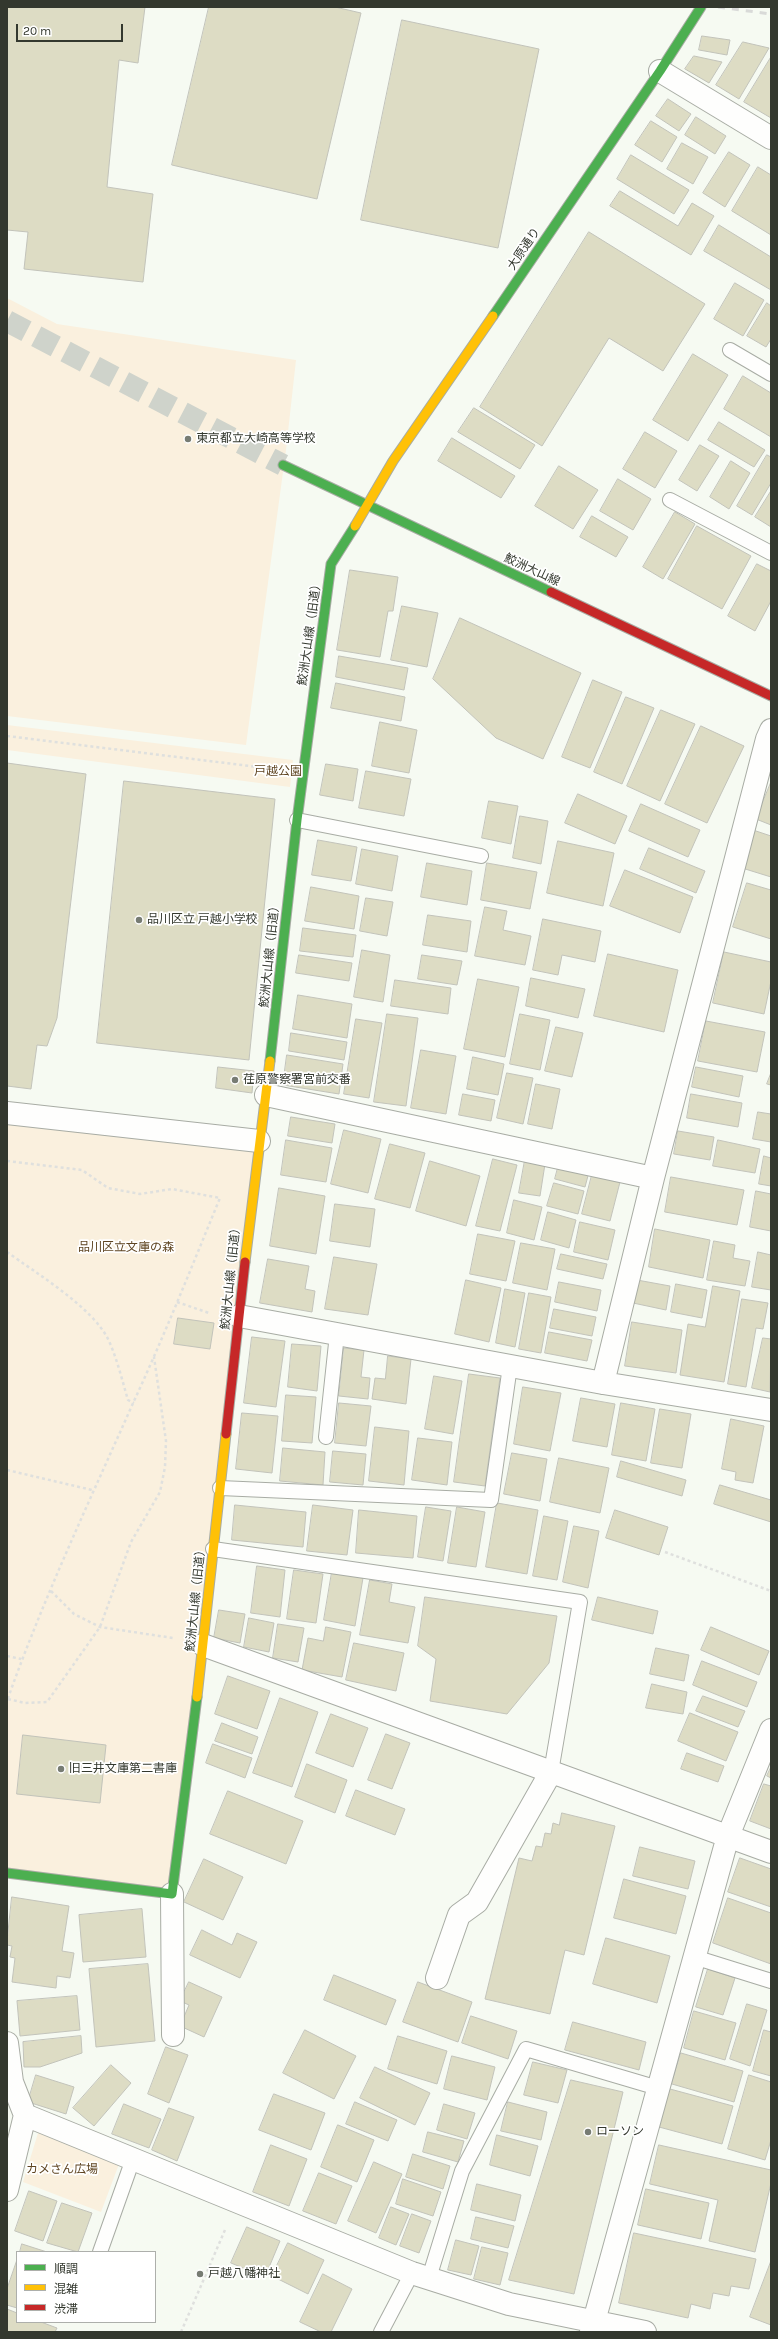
<!DOCTYPE html>
<html>
<head>
<meta charset="utf-8">
<style>
	body { margin:0 }
	#map { position:relative; width:778px; height:2339px; overflow:hidden; background:#f6faf2; font-family:Karla,"Noto Sans JP",sans-serif }
	canvas { display:block }
	.frame { position:absolute; inset:0; border:8px solid #33382e; pointer-events:none }
	.legend { position:absolute; left:16px; top:2251px; width:140px; height:72px; box-sizing:border-box; background:#fff; border:1px solid #adafab; margin:0; padding:5px 7px; list-style:none; font-size:12px; color:#33382e }
	.legend li { display:flex; align-items:center; gap:8px; height:20px }
	.legend b { width:20px; border:1px solid #adafab }
	.scale { position:absolute; left:16px; top:24px; width:107px; height:18px; box-sizing:border-box; border:2px solid #33382e; border-top:0; padding-left:5px; font-size:12px; line-height:14px; white-space:nowrap; color:#33382e; -webkit-text-stroke:3px #fff; paint-order:stroke }
</style>
</head>
<body>
<div id="map">
<canvas width="778" height="2339"></canvas>
<div class="frame"></div>
<ul class="legend">
<li><b style="height:5px;background:#4caf50"></b>順調</li>
<li><b style="height:5px;background:#ffc107"></b>混雑</li>
<li><b style="height:5px;background:#c62828"></b>渋滞</li>
</ul>
<div class="scale">20 m</div>
</div>
<script>
const c = document.querySelector('canvas').getContext('2d');
c.lineJoin = 'round';
function fillPath(path, color) {
  c.fillStyle = color;
  c.fill(path, 'evenodd');
}
function strokePath(path, color, width, dash) {
  c.strokeStyle = color;
  c.lineWidth = width;
  c.lineCap = dash ? 'butt' : 'round';
  c.setLineDash(dash || []);
  c.stroke(path);
}
function write(font, color, halo, rows, align = 'center') {
  c.font = font + ' Karla,"Noto Sans JP",sans-serif';
  c.lineWidth = 3.5;
  c.setLineDash([]);
  c.textBaseline = 'middle';
  c.strokeStyle = halo;
  c.fillStyle = color;
  for (const [text, x, y, turn = 0] of rows) {
    c.save();
    c.translate(x, y);
    c.rotate((+turn || 0) * Math.PI / 180);
    c.textAlign = isNaN(turn) ? turn : align;
    if (halo) c.strokeText(text, 0, 0);
    c.fillText(text, 0, 0);
    c.restore();
  }
}
const green = new Path2D(`
	M7 298 57 324 296 360 286 450 246 745 7 716Z
	M7 725 293 760 290 787 7 750Z
	M7 1113 259 1141 172 1894 7 1873Z
	M38 2133 119 2164 101 2212 23 2182Z`);
const building = new Path2D(`
	M7 7H145L138 63 119 60 107 187 153 194 143 282 24 269 28 232 7 230Z
	M209 7H335L361 13 317 199 172 165Z
	M402 20 539 49 498 248 361 220Z
	M702 36 730 40 727 55 699 50Z
	M743 42 769 48 739 99 716 85Z
	M694 56 722 62 709 83 685 69Z
	M771 57V118L744 102Z
	M668 99 691 114 679 131 656 116Z
	M696 117 726 136 715 154 685 135Z
	M651 121 677 137 662 162 635 145Z
	M682 143 708 157 693 184 667 169Z
	M729 152 750 165 725 207 703 193Z
	M631 155 689 190 674 214 617 179Z
	M758 167 771 175V235L732 211Z
	M620 191 678 226 692 203 714 216 691 255 610 206Z
	M719 225 771 257V290L704 251Z
	M589 232 705 304 663 371 609 338 542 446 480 407Z
	M735 283 764 300 743 336 714 319Z
	M767 303 771 306V339L766 347 747 336Z
	M693 354 728 375 688 441 653 420Z
	M743 376 771 393V437L724 409Z
	M474 408 535 445 520 469 458 432Z
	M719 422 765 450 754 467 708 440Z
	M645 432 677 451 655 488 623 469Z
	M452 438 515 476 501 498 438 461Z
	M700 445 719 456 697 491 679 480Z
	M767 455 771 457V483L752 515 737 506Z
	M731 461 750 473 729 509 710 497Z
	M559 466 598 490 573 529 535 506Z
	M618 479 651 499 633 530 600 511Z
	M771 491V527L755 517Z
	M675 512 695 524 663 579 643 567Z
	M592 516 628 537 616 557 580 537Z
	M697 526 751 556 722 609 668 579Z
	M757 564 771 571V601L755 631 728 616Z
	M350 570 398 577 393 611H388L380 657 337 650Z
	M402 606 438 613 427 667 391 660Z
	M460 618 581 673 543 759 496 738 433 679Z
	M339 656 408 668 404 690 336 677Z
	M593 680 622 692 590 768 562 757Z
	M336 683 405 697 401 721 331 708Z
	M626 697 654 708 622 784 594 772Z
	M661 710 695 724 660 801 627 786Z
	M380 722 417 730 409 773 372 766Z
	M701 726 744 746 707 823 665 804Z
	M7 763 86 774 57 1018 47 1046 37 1045 31 1089 7 1086Z
	M326 764 358 769 353 801 320 795Z
	M366 771 411 779 404 816 359 808Z
	M124 781 275 799 249 1060 97 1043Z
	M771 782V825L756 819Z
	M578 794 627 816 615 844 565 823Z
	M489 801 518 806 511 844 482 838Z
	M641 804 700 830 688 857 629 831Z
	M520 816 548 821 541 864 513 858Z
	M753 830 771 836V877L742 868Z
	M318 840 357 847 351 881 312 875Z
	M558 841 614 853 603 906 547 893Z
	M649 848 705 871 696 893 640 869Z
	M362 849 398 856 392 891 356 884Z
	M427 863 472 871 467 905 421 897Z
	M487 863 537 872 530 909 481 900Z
	M625 870 693 897 680 933 610 906Z
	M747 883 771 890V939L733 927Z
	M311 887 359 896 354 929 305 921Z
	M366 898 393 902 387 936 360 931Z
	M485 907 507 911 503 930 531 936 525 965 475 956Z
	M428 915 471 921 467 952 423 945Z
	M543 919 601 931 595 962 562 955 558 975 533 970Z
	M303 928 356 935 353 957 300 951Z
	M362 950 390 955 383 1002 354 997Z
	M724 952 771 962V981L764 1014 713 1003Z
	M608 954 678 970 664 1032 594 1016Z
	M299 955 352 963 349 981 296 973Z
	M422 955 462 961 457 985 418 979Z
	M531 978 585 989 578 1018 526 1006Z
	M478 979 519 987 505 1057 464 1049Z
	M395 980 451 988 448 1014 391 1006Z
	M298 995 352 1004 347 1038 293 1029Z
	M387 1014 418 1018 406 1106 374 1102Z
	M520 1014 550 1020 540 1070 510 1064Z
	M356 1019 382 1023 369 1098 344 1094Z
	M706 1021 765 1032 757 1072 698 1061Z
	M556 1027 583 1033 572 1077 545 1071Z
	M291 1033 347 1042 344 1060 289 1051Z
	M421 1050 456 1056 446 1114 411 1108Z
	M287 1055 343 1064 339 1094 283 1085Z
	M473 1057 504 1064 498 1095 467 1089Z
	M218 1067 254 1071 252 1093 216 1088Z
	M696 1067 743 1076 739 1097 692 1087Z
	M507 1073 533 1078 523 1124 497 1118Z
	M771 1073V1085L767 1084Z
	M536 1084 560 1089 552 1129 528 1124Z
	M463 1094 495 1100 491 1121 459 1115Z
	M691 1094 742 1103 738 1127 687 1118Z
	M758 1112 771 1114V1142L753 1139Z
	M291 1117 335 1124 332 1143 288 1136Z
	M344 1130 381 1139 368 1193 331 1184Z
	M678 1131 714 1137 710 1160 674 1154Z
	M286 1140 332 1148 326 1182 281 1175Z
	M718 1140 760 1149 755 1173 713 1166Z
	M390 1144 425 1153 410 1208 375 1199Z
	M764 1156 771 1158V1186L759 1184Z
	M493 1159 517 1165 500 1231 476 1226Z
	M525 1160 545 1164 540 1196 519 1193Z
	M430 1161 480 1176 466 1226 416 1211Z
	M559 1164 589 1172 585 1187 555 1179Z
	M592 1175 620 1182 610 1221 582 1214Z
	M671 1177 744 1190 737 1225 665 1212Z
	M554 1183 584 1191 578 1214 547 1206Z
	M279 1188 325 1196 316 1254 270 1246Z
	M756 1191 771 1194V1231L750 1227Z
	M514 1200 542 1207 534 1240 507 1233Z
	M335 1204 375 1209 370 1247 330 1241Z
	M548 1212 576 1220 569 1248 541 1240Z
	M580 1222 615 1230 608 1260 574 1252Z
	M655 1229 710 1240 703 1278 649 1267Z
	M478 1234 515 1241 506 1281 470 1274Z
	M714 1241 735 1245 733 1258 750 1261 745 1286 707 1280Z
	M521 1243 555 1249 547 1290 513 1283Z
	M758 1252 771 1255V1290L752 1287Z
	M561 1254 607 1264 603 1279 557 1269Z
	M334 1257 377 1264 368 1315 325 1309Z
	M268 1259 309 1266 305 1289 315 1291 312 1312 260 1303Z
	M466 1280 501 1288 489 1342 455 1334Z
	M637 1280 670 1286 666 1310 633 1303Z
	M559 1282 601 1290 597 1311 555 1302Z
	M676 1284 707 1290 702 1318 671 1312Z
	M713 1286 740 1291 724 1382 680 1375 688 1324 705 1327Z
	M505 1289 525 1293 515 1347 496 1343Z
	M529 1293 551 1297 541 1353 519 1349Z
	M742 1299 768 1303 763 1329 756 1328 746 1387 728 1384Z
	M554 1309 596 1317 592 1336 550 1328Z
	M178 1318 214 1323 210 1349 174 1344Z
	M632 1322 682 1330 676 1373 625 1366Z
	M549 1332 592 1340 587 1361 545 1353Z
	M252 1337 285 1341 276 1407 244 1403Z
	M763 1338 771 1339 770 1392 752 1388Z
	M292 1344 321 1346 317 1391 288 1387Z
	M344 1348 364 1350 361 1377 370 1378 368 1399 339 1396Z
	M388 1356 411 1359 406 1404 372 1399 375 1378 385 1379Z
	M469 1374 500 1378 485 1486 454 1482Z
	M434 1376 462 1381 453 1434 425 1429Z
	M523 1387 561 1393 550 1451 514 1444Z
	M286 1395 316 1397 312 1443 282 1441Z
	M581 1398 615 1404 607 1447 573 1441Z
	M339 1403 371 1406 366 1446 335 1443Z
	M621 1403 655 1409 646 1461 612 1455Z
	M660 1409 691 1414 682 1468 651 1463Z
	M242 1413 278 1416 272 1473 236 1469Z
	M731 1419 764 1426 753 1483 735 1480 736 1472 722 1469Z
	M375 1427 409 1431 404 1485 369 1481Z
	M418 1438 452 1442 447 1485 412 1480Z
	M283 1448 325 1452 323 1485 280 1481Z
	M333 1451 366 1454 363 1485 330 1482Z
	M512 1453 547 1459 540 1501 504 1494Z
	M559 1458 609 1468 600 1513 550 1502Z
	M621 1461 686 1480 682 1496 617 1477Z
	M720 1485 771 1500V1522L714 1504Z
	M497 1503 538 1510 527 1574 486 1567Z
	M235 1505 306 1512 303 1547 232 1540Z
	M313 1505 353 1510 347 1555 307 1551Z
	M426 1507 451 1511 443 1561 418 1557Z
	M457 1507 485 1512 476 1567 448 1563Z
	M359 1510 417 1516 413 1558 356 1553Z
	M615 1510 668 1527 659 1555 606 1538Z
	M544 1516 568 1521 557 1580 533 1576Z
	M574 1526 599 1531 588 1588 563 1582Z
	M257 1566 285 1570 280 1617 251 1613Z
	M294 1570 323 1574 316 1623 287 1619Z
	M332 1572 363 1578 355 1626 324 1620Z
	M370 1580 392 1584 389 1602 415 1607 408 1643 360 1635Z
	M425 1597 557 1616 549 1663 507 1714 430 1701 436 1659 418 1646Z
	M598 1597 658 1611 653 1634 592 1620Z
	M219 1610 245 1614 240 1643 214 1638Z
	M249 1618 274 1623 269 1652 244 1647Z
	M278 1624 304 1628 298 1662 273 1658Z
	M326 1627 351 1632 342 1677 302 1670 308 1638 323 1641Z
	M711 1627 769 1651 759 1675 701 1650Z
	M354 1643 404 1653 396 1691 346 1680Z
	M656 1648 689 1655 684 1681 650 1674Z
	M702 1661 757 1682 747 1707 693 1685Z
	M228 1676 270 1691 257 1729 215 1714Z
	M652 1684 687 1692 683 1714 646 1708Z
	M703 1696 745 1711 738 1727 696 1711Z
	M280 1698 318 1712 292 1787 253 1773Z
	M690 1713 738 1732 726 1761 678 1741Z
	M331 1714 368 1728 353 1767 316 1753Z
	M222 1723 258 1737 252 1754 215 1741Z
	M386 1734 410 1743 392 1789 368 1780Z
	M23 1735 106 1745 100 1803 17 1794Z
	M213 1744 252 1758 245 1778 206 1763Z
	M687 1753 724 1766 718 1782 681 1769Z
	M307 1764 347 1780 335 1813 295 1797Z
	M771 1767V1778L767 1776Z
	M764 1784 771 1786V1829L750 1821Z
	M356 1790 405 1809 395 1835 346 1816Z
	M228 1791 303 1821 286 1864 210 1834Z
	M562 1813 615 1826 584 1955 565 1950 550 2014 485 1999 519 1858 532 1861 536 1846 542 1847 545 1833 551 1834 553 1823 559 1825Z
	M640 1847 695 1861 688 1889 633 1876Z
	M740 1858 771 1869V1907L728 1892Z
	M204 1859 243 1877 223 1920 184 1902Z
	M624 1879 686 1896 676 1934 614 1918Z
	M12 1897 69 1906 62 1951 74 1953 70 1978 57 1976 56 1988 12 1982 15 1958 10 1957 12 1946 7 1945Z
	M728 1898 771 1913V1964L713 1943Z
	M142 1909 146 1957 83 1962 79 1915Z
	M202 1930 232 1945 237 1933 257 1942 240 1978 190 1955Z
	M606 1938 670 1956 657 2003 593 1984Z
	M148 1964 155 2041 96 2047 89 1969Z
	M708 1969 735 1978 723 2015 696 2007Z
	M334 1975 396 2000 386 2025 324 2000Z
	M189 1982 222 1997 204 2037 180 2026 189 2005 180 2001Z
	M418 1982 472 2002 458 2042 403 2022Z
	M77 1996 80 2030 20 2036 17 2001Z
	M747 2004 767 2010 750 2066 730 2059Z
	M694 2011 736 2023 725 2060 684 2048Z
	M471 2016 517 2031 508 2059 462 2043Z
	M573 2022 646 2042 639 2070 565 2050Z
	M305 2030 356 2056 334 2099 283 2073Z
	M764 2030 771 2032V2076L753 2071Z
	M81 2036 82 2053 40 2067H24L23 2042Z
	M398 2036 447 2051 437 2084 388 2069Z
	M166 2047 188 2055 169 2103 148 2094Z
	M681 2053 743 2071 734 2102 672 2084Z
	M452 2056 495 2067 487 2100 444 2089Z
	M533 2062 567 2070 558 2103 524 2095Z
	M111 2065 131 2083 94 2126 73 2108Z
	M375 2067 430 2093 415 2125 360 2098Z
	M36 2075 74 2087 66 2114 28 2102Z
	M749 2075 771 2082V2140L765 2160 728 2149Z
	M571 2080 623 2092 574 2294 509 2280Z
	M670 2089 733 2106 722 2144 659 2127Z
	M274 2094 325 2113 311 2150 259 2130Z
	M355 2102 397 2120 388 2141 346 2124Z
	M508 2102 547 2112 541 2140 501 2131Z
	M124 2104 161 2119 149 2148 112 2134Z
	M444 2104 475 2113 467 2139 437 2130Z
	M169 2108 194 2117 177 2161 152 2150Z
	M338 2125 374 2140 357 2182 321 2167Z
	M428 2132 464 2141 458 2162 423 2152Z
	M497 2135 538 2146 530 2176 490 2165Z
	M271 2145 307 2159 289 2206 253 2192Z
	M659 2145 771 2170V2183L755 2252 709 2241 718 2200 650 2184Z
	M413 2154 450 2166 443 2189 406 2177Z
	M374 2162 402 2174 376 2233 348 2221Z
	M319 2173 352 2186 336 2224 303 2211Z
	M403 2179 441 2192 433 2216 396 2204Z
	M477 2184 521 2195 515 2221 471 2210Z
	M646 2189 709 2203 701 2239 638 2225Z
	M29 2191 57 2201 43 2241 15 2231Z
	M62 2203 92 2213 78 2252 47 2243Z
	M391 2207 409 2214 396 2245 379 2238Z
	M412 2214 431 2221 419 2253 400 2246Z
	M476 2217 514 2226 508 2248 471 2239Z
	M247 2227 280 2241 265 2277 231 2263Z
	M634 2233 756 2259 749 2289 731 2286 729 2296 713 2293 710 2309 691 2304 688 2318 619 2303Z
	M456 2240 479 2246 471 2275 448 2270Z
	M288 2243 324 2260 308 2294 272 2276Z
	M22 2244 47 2252H20Z
	M482 2247 508 2253 500 2285 474 2279Z
	M17 2260V2308L7 2305V2289Z
	M771 2261V2325L750 2317Z
	M323 2274 352 2289 331 2332H321L300 2322Z
	M7 2309 17 2313V2322H41L57 2328 55 2332H7Z`);
const secondaryTunnel = new Path2D(`
	M7 321 283 465`);
const path = new Path2D(`
	M7 736 274 769
	M7 1161 82 1170 108 1188 140 1194 172 1189 220 1198C192 1266 165 1334 134 1401 90 1500 43 1599 7 1701
	M7 1252C36 1273 92 1307 108 1339 117 1358 122 1380 128 1400L134 1403
	M177 1302 209 1313
	M7 1470 92 1490
	M665 1552 771 1591
	M51 1591 74 1614 100 1627 173 1638
	M7 1656 21 1659
	M8 1699 25 1703 47 1702 100 1627 131 1542 160 1492 165 1467 166 1441 154 1357
	M181 2332 225 2230`);
const lane = new Path2D(`
	M730 350 771 374
	M670 500 771 553
	M297 820 481 856
	M326 1437 337 1334
	M220 1488 491 1500 510 1366
	M213 1549 580 1602 551 1772
	M694 1957 771 1981
	M100 2252 133 2159
	M429 2278 462 2171 526 2049 658 2088
	M381 2332 412 2273`);
const street = new Path2D(`
	M660 71 771 138
	M266 1095 653 1178
	M7 1113 259 1141
	M239 1316 603 1383 771 1410
	M603 1383 653 1178 767 739 771 730
	M203 1645 771 1852
	M172 1894 173 2035
	M437 1978 459 1915 477 1902 551 1772
	M7 2043 12 2082 25 2115 7 2190
	M25 2115 412 2273 509 2304 645 2332
	M591 2332 728 1836 771 1730`);
const fast = new Path2D(`
	M493 316 660 71 701 7
	M283 465 551 592
	M270 1061 297 820 331 564 355 526
	M7 1873 172 1894 197 1697`);
const slow = new Path2D(`
	M355 526 393 461 493 316
	M245 1262 270 1061
	M197 1697 226 1434`);
const jam = new Path2D(`
	M551 592 771 696
	M226 1434 245 1262`);
const rail = new Path2D(`
	M718 7 771 14`);
const markers = [
	[188,439,4,"#777c73"],
	[139,920,4,"#777c73"],
	[235,1080,4,"#777c73"],
	[61,1769,4,"#777c73"],
	[588,2132,4,"#777c73"],
	[200,2274,4,"#777c73"]
];
const streetNames = [
	["大原通り",524,249,-56],
	["鮫洲大山線",532,570,25],
	["鮫洲大山線（旧道）",310,632,-82],
	["鮫洲大山線（旧道）",270,954,-84],
	["鮫洲大山線（旧道）",231,1276,-84],
	["鮫洲大山線（旧道）",196,1598,-84]
];
const poiNames = [
	["東京都立大崎高等学校",196,439],
	["品川区立 戸越小学校",147,920],
	["荏原警察署宮前交番",243,1080],
	["旧三井文庫第二書庫",69,1769],
	["ローソン",596,2132],
	["戸越八幡神社",208,2274]
];
const parkNames = [
	["戸越公園",278,772],
	["品川区立文庫の森",126,1248],
	["カメさん広場",62,2170]
];
fillPath(green, '#faf0de');
fillPath(building, '#dddcc4');
strokePath(building, '#c2c3ba', 1);
strokePath(secondaryTunnel, '#cfd3cb', 22, [22, 11]);
strokePath(lane, '#a8aca4', 16);
strokePath(street, '#a8aca4', 24);
strokePath(fast, '#a8aca4', 11);
strokePath(slow, '#a8aca4', 11);
strokePath(jam, '#a8aca4', 11);
strokePath(path, '#dfe0de', 2.5, [3, 3]);
strokePath(lane, '#fefefd', 14);
strokePath(street, '#fefefd', 22);
strokePath(fast, '#4caf50', 9);
strokePath(slow, '#ffc107', 9);
strokePath(jam, '#c62828', 9);
strokePath(rail, '#d9dad8', 3, [7, 7]);
for (const [x, y, r, color] of markers) {
  const dot = new Path2D();
  dot.arc(x, y, r, 0, 2 * Math.PI);
  c.fillStyle = color;
  c.fill(dot);
  strokePath(dot, '#fff', 1.5);
}
write('12px', '#33382e', '#fff', streetNames);
write('12px', '#33382e', '#fff', poiNames, 'left');
write('12px', '#5f4522', '#fff', parkNames);
</script>
</body>
</html>
